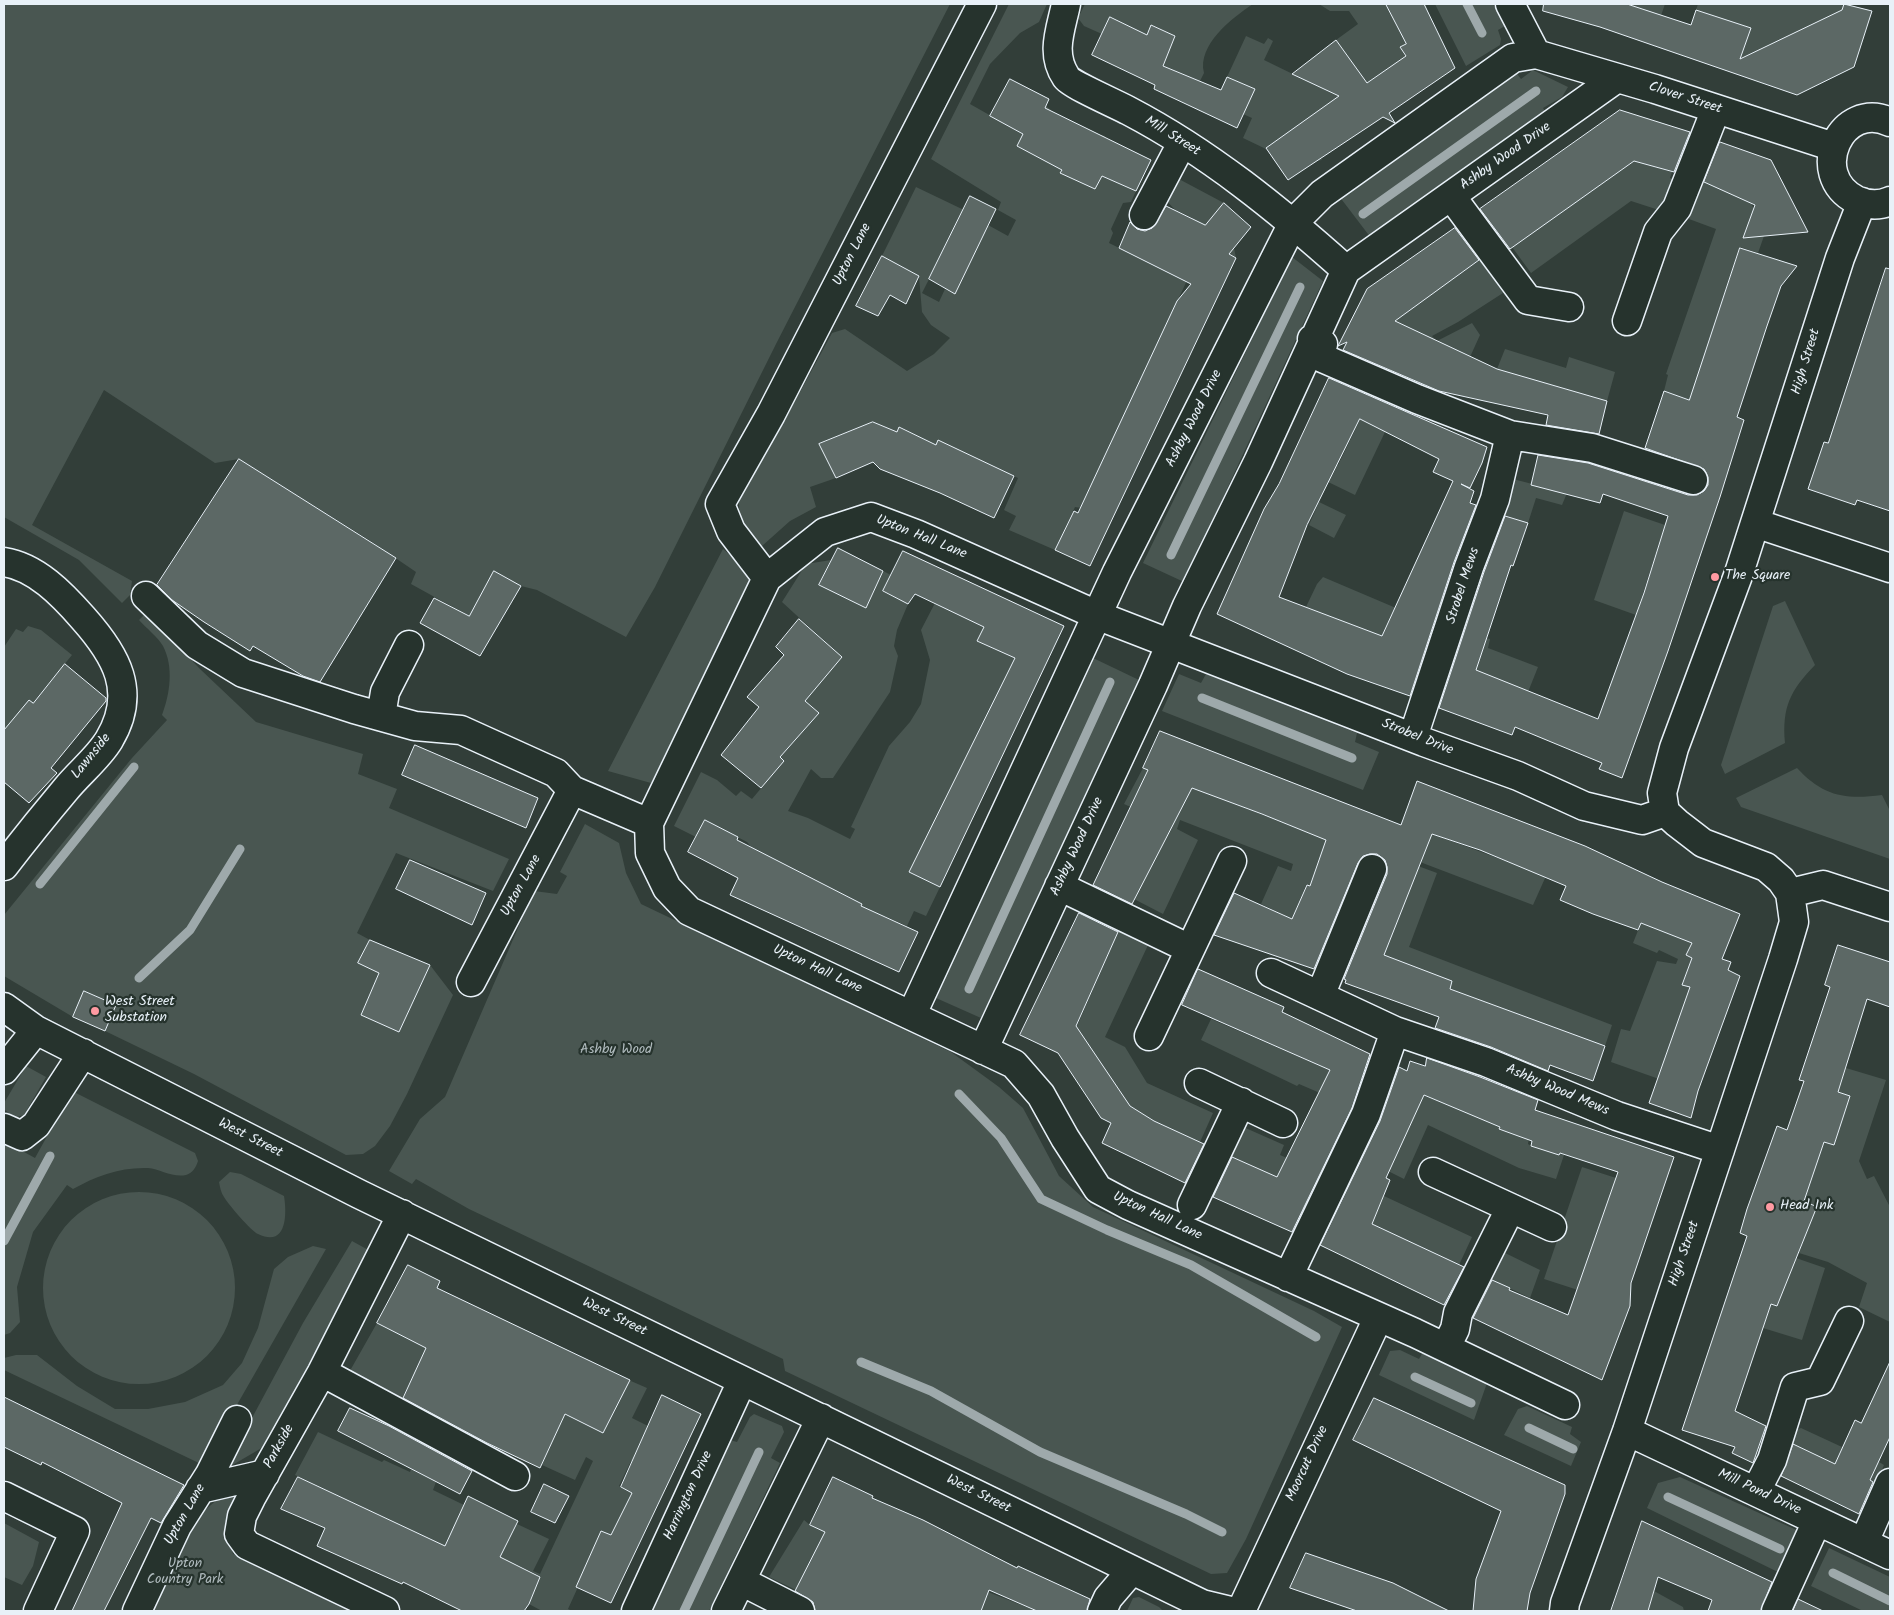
<!DOCTYPE html>
<html>
<head>
<meta charset="utf-8">
<style>
	body { margin:0 }
	#map { position:relative; width:1894px; height:1615px; overflow:hidden; background:#323e39; font-family:Kalam,sans-serif }
	canvas { display:block }
	.frame { position:absolute; inset:0; border:5px solid #e8f1f8; pointer-events:none }
</style>
</head>
<body>
<div id="map">
<canvas width="1894" height="1615"></canvas>
<div class="frame"></div>
</div>
<script>
const c = document.querySelector('canvas').getContext('2d');
c.lineJoin = 'round';
function fillPath(path, color) {
  c.fillStyle = color;
  c.fill(path, 'evenodd');
}
function strokePath(path, color, width, dash) {
  c.strokeStyle = color;
  c.lineWidth = width;
  c.lineCap = dash ? 'butt' : 'round';
  c.setLineDash(dash || []);
  c.stroke(path);
}
function write(font, color, halo, rows, align = 'center') {
  c.font = font + ' Kalam,sans-serif';
  c.lineWidth = 4.5;
  c.setLineDash([]);
  c.textBaseline = 'middle';
  c.strokeStyle = halo;
  c.fillStyle = color;
  for (const [text, x, y, turn = 0] of rows) {
    c.save();
    c.translate(x, y);
    c.rotate((+turn || 0) * Math.PI / 180);
    c.textAlign = isNaN(turn) ? turn : align;
    if (halo) c.strokeText(text, 0, 0);
    c.fillText(text, 0, 0);
    c.restore();
  }
}
const green = new Path2D(`
	M4 4H950L776 344 655 587 626 637 537 590 521 586 469 616 411 584 416 572 369 540 239 459 215 463 104 390 32 525 132 581 130 595 122 603 79 560 4 517Z
	M1009 4H1047L1039 22 1020 33 990 64 970 104 1023 134 1017 146 1026 151 1046 106 1051 110 1037 139 1069 155 1061 173 1100 135 1105 136 1083 183 1095 189 1102 176 1136 191 1131 202 1123 203 1111 229 1113 233 1109 243 1148 262 1185 234 1192 218 1175 210 1166 200 1177 178 1224 203 1207 224 1234 248 1236 258 1204 244 1081 508 1075 507 1055 550 1009 530 1016 516 1004 510 1018 478 938 441 926 467 918 465 928 441 900 427 897 432 873 422 819 444 836 478 810 487 816 507 790 521 762 546 753 545 740 531 739 503 746 477 781 427 832 333 845 329 907 371 934 354 950 338 931 325 922 312 919 276 882 256 916 187 964 210 922 293 939 302 945 289 955 294 988 225 1008 236 1016 220 998 210 1001 202 931 159Z
	M1085 4H1253C1232 18 1197 45 1204 73L1200 81 1163 66 1175 36 1152 25 1147 35 1111 17 1102 34 1084 26 1078 18Z
	M1319 4H1386L1391 12 1410 4H1425L1430 16 1413 23 1420 37 1400 47 1406 58 1300 128 1322 160 1315 161 1292 130 1266 149 1243 138 1252 118 1243 114 1255 89 1227 77 1246 36 1264 44 1268 38 1273 41 1264 60 1301 78 1311 59 1321 51 1337 73 1352 62 1336 40 1358 24 1349 11H1330Z
	M1435 4H1493L1505 26 1498 30 1501 39 1500 45 1466 66Z
	M1627 4H1665L1651 45 1646 43 1656 14Z
	M1698 4H1844L1833 40 1753 53 1746 77 1735 74 1750 28 1696 10Z
	M1533 70 1568 87 1562 97 1543 108 1547 115 1371 238 1339 196 1515 71 1521 79Z
	M1634 161 1672 172 1670 178 1675 180 1665 212 1631 201 1531 273 1512 247Z
	M1704 182 1751 202 1764 236 1758 253 1740 247 1703 359 1702 404 1664 391 1668 375 1666 374 1716 229 1689 219Z
	M1292 257 1323 281 1184 582 1143 563Z
	M1480 260 1503 293 1458 322 1432 336 1437 341 1472 323 1480 335 1470 357 1391 322Z
	M1505 349 1566 368 1569 357 1615 372 1607 401 1497 369Z
	M1372 395 1401 410 1391 434 1385 432 1355 495 1322 479 1331 462 1338 465Z
	M1513 479 1567 493 1562 505 1536 498 1528 523 1502 515Z
	M1319 502 1346 515 1334 538 1309 525Z
	M1624 511 1665 525 1636 615 1594 600Z
	M723 549 738 562 750 582 651 783 608 771Z
	M831 560 819 585 866 608 883 571 891 575 884 592 908 604 897 630 894 646 898 656 890 692 833 778H821L811 769 788 811 808 818 850 839 855 829 851 827 889 746 910 722 921 704 930 660 921 630 935 603 984 627 977 641 996 650 1001 642 1034 658 930 832 909 872 940 887 926 916 914 911 907 926 884 916 865 956 842 946 862 904 752 848 747 842 705 820 696 837 674 826 701 772 717 780 736 796 741 791 752 799 784 761 780 757 819 713 805 701 842 657 782 602 806 564Z
	M1323 577 1396 608 1423 652 1306 607 1317 584Z
	M1785 601 1815 665C1790 691 1782 707 1785 743L1725 774 1721 765 1773 606Z
	M146 613 200 669 256 722 363 754 358 774 397 789 389 808 509 859 493 891 396 853 357 933 370 940 359 963 379 973 361 1015 399 1032 430 965 453 995 407 1094 390 1126 375 1146 363 1154 346 1155 194 1074 105 1031 116 1005 85 991 73 1017 4 976V915L132 758 167 720 162 715C170 694 174 667 163 646 158 637 146 628 139 620Z
	M28 626 41 630 72 655 35 700 55 718 11 760 4 754V647L16 629 23 632Z
	M1462 631 1490 639 1488 648 1538 667 1528 692 1451 661Z
	M1091 657 1139 680 981 1018 936 998 1011 829Z
	M1179 674 1201 683 1206 674 1357 733 1355 742 1379 752 1363 790 1162 711Z
	M1143 768 1327 840 1310 886 1306 885 1292 919 1261 904 1278 866 1291 871 1293 864 1180 820 1177 829 1198 840 1163 914 1134 899 1157 819 1124 804Z
	M1797 768C1823 796 1845 800 1882 795L1890 811V859L1741 807 1736 798Z
	M1402 821 1430 833 1546 876 1533 905 1420 862 1418 866 1437 873 1409 947 1612 1025 1605 1046 1450 989 1452 981 1384 955 1388 854Z
	M585 824 619 843 626 873 641 904 951 1052 999 1087 1023 1108 1059 1176 1093 1207 1314 1311 1342 1327 1246 1539 1227 1573 1211 1574 785 1371 783 1359 469 1209 416 1179 412 1184 389 1171 420 1119 445 1097 534 891 557 894 567 876 560 872Z
	M1641 923 1692 943 1686 955 1692 958 1682 984 1691 988 1659 1079 1611 1062 1621 1029 1630 1031 1657 961 1676 964 1678 959 1659 950 1657 953 1633 943Z
	M1119 930 1149 943 1105 1037 1125 1047 1147 1083 1213 1113 1200 1142 1154 1121 1132 1107 1125 1119 1074 1033Z
	M1211 1019 1330 1070 1320 1093 1299 1084 1297 1086 1201 1040Z
	M26 1066 46 1077 24 1115 14 1118 5 1110 4 1103Z
	M1846 1068 1886 1080 1859 1161 1867 1179 1874 1176 1890 1207V1322L1859 1307 1867 1283 1828 1262 1799 1253 1816 1206 1803 1201 1824 1141 1834 1144 1850 1097 1838 1092Z
	M1401 1087 1500 1124 1499 1129 1529 1138 1528 1144 1531 1146 1564 1155 1556 1179 1519 1168 1428 1125 1404 1179 1388 1171Z
	M72 1091 195 1153 198 1161C196 1167 193 1173 186 1175 173 1178 160 1169 148 1168 120 1167 96 1176 73 1189L67 1185 33 1232 17 1287 20 1322 10 1333 4 1335V1141L35 1158Z
	M1241 1126 1284 1145 1280 1155 1287 1158 1278 1178 1228 1155Z
	M1582 1167 1616 1178 1578 1290 1544 1279Z
	M230 1172 241 1174 284 1196C287 1214 287 1248 258 1234 251 1231 228 1204 224 1197 221 1193 220 1187 219 1182Z
	M43 1288a96 96 0 1 1 192 0a96 96 0 1 1-192 0Z
	M1384 1196 1472 1237 1459 1265 1372 1224Z
	M352 1241 372 1252 265 1446 224 1470 303 1323Z
	M313 1246 326 1249 230 1417 201 1464 4 1370V1358L16 1355H37L77 1386 115 1409H148L185 1402 223 1385 242 1363 258 1328 274 1269 288 1257Z
	M1501 1251 1540 1270 1530 1298 1488 1278Z
	M1793 1257 1825 1268 1802 1340 1763 1328 1771 1304Z
	M377 1323 599 1431 624 1378 647 1388 632 1418 672 1438 641 1466 631 1461 619 1486 632 1493 612 1535 603 1532 568 1609 572 1611H542L529 1604 540 1576 515 1564 501 1592 438 1543 295 1475 318 1432 382 1462 384 1460 410 1472 411 1469 436 1482 433 1490 464 1505 455 1525 504 1549 517 1524 549 1539 533 1571 540 1574 593 1461 586 1457 575 1480 542 1465 552 1442 422 1380 413 1376 401 1401 347 1376Z
	M1400 1350 1419 1359 1423 1352 1487 1383 1474 1420 1379 1375 1390 1351Z
	M1527 1406 1572 1427 1570 1434 1581 1442 1571 1466 1504 1435 1518 1409Z
	M754 1414 782 1426 784 1432 771 1458 780 1463 709 1611H650L730 1440 737 1442 750 1417Z
	M1801 1428 1842 1447 1847 1438 1882 1455 1879 1462 1884 1465 1876 1483 1788 1442 1793 1431Z
	M1680 1477 1801 1532 1782 1574 1647 1508 1658 1483Z
	M231 1488 240 1490 225 1523 233 1554 342 1605 349 1611H124L205 1510Z
	M804 1520 810 1525 851 1544 960 1611H911L891 1604 809 1565 796 1590 769 1577Z
	M4 1523 39 1542 33 1566 22 1585 4 1577Z
	M1829 1548 1890 1577V1611H1863L1811 1586Z
	M1654 1591 1683 1607 1684 1611H1648Z
	M988 1592 1037 1611H981Z
	M1139 1597 1159 1607 1163 1611H1127L1133 1598Z`);
const stream = new Path2D(`
	M1467 4 1482 33
	M1363 214 1536 91
	M1171 555 1300 287
	M1202 698 1352 758
	M40 884 134 767
	M139 978 190 930 240 849
	M969 989 1110 682
	M959 1094 1001 1138 1041 1199 1107 1230 1191 1265 1316 1337
	M4 1241 50 1156
	M861 1362 931 1391 1040 1452 1186 1514 1222 1532
	M1415 1377 1471 1403
	M1529 1428 1573 1449
	M1668 1497 1780 1549
	M1833 1573 1890 1601
	M684 1611 759 1452`);
const building = new Path2D(`
	M1386 4H1424L1455 68 1389 113 1395 123 1383 117 1288 180 1266 148 1339 96 1292 74 1336 40 1367 83 1406 56 1400 47 1406 44Z
	M1544 4H1627L1691 25 1696 10 1751 28 1740 59 1842 10 1844 4 1872 11 1854 67 1797 95 1600 27 1543 11Z
	M1110 17 1147 35 1151 25 1175 36 1163 66 1221 90 1227 77 1255 89 1237 128 1154 89 1155 85 1092 55Z
	M1010 79 1049 99 1045 108 1151 160 1136 191 1102 176 1095 189 1060 173 1062 170 1017 146 1023 134 990 116Z
	M1620 110 1690 132 1674 172 1634 161 1510 249 1480 209Z
	M1720 142 1771 160 1808 232 1743 238 1755 205 1704 182Z
	M970 196 996 209 955 294 929 279Z
	M1224 203 1251 227 1229 254 1236 258 1090 566 1055 550 1074 511 1078 513 1177 301 1191 284 1119 248 1130 222 1137 229 1145 231 1152 228 1166 206 1205 225Z
	M1455 228 1479 260 1395 321 1497 369 1607 401 1599 434 1546 425 1548 415 1439 391 1343 350 1347 342 1338 346 1367 289Z
	M1740 248 1797 266 1781 286 1767 326 1737 417 1744 420 1720 497 1668 651 1622 778 1599 769 1602 763 1515 727 1512 735 1439 708 1484 572 1505 516 1528 523 1513 566 1511 565 1476 670 1598 719 1644 593 1668 516 1603 494 1600 503 1531 485 1538 455 1588 463 1688 495H1697L1704 491 1708 485V477L1704 469 1645 448 1664 391 1689 400Z
	M882 256 919 276 906 304 890 295 878 316 856 306Z
	M1886 268 1890 269V511L1857 500 1855 505 1808 489 1824 442 1828 443Z
	M1329 378 1487 447 1482 463 1470 488 1461 484 1474 491 1470 503 1476 505 1454 562 1410 696 1347 674 1217 614 1264 509 1279 484ZM1360 419 1439 459 1433 472 1453 481 1382 636 1279 597 1307 525Z
	M873 422 897 432 899 427 936 445 938 440 1014 476 994 518 940 493 880 469 873 462 836 478 819 444Z
	M239 459 396 558 320 682 303 676 253 646 250 651 204 622 172 600 157 585Z
	M838 548 883 571 866 608 819 585Z
	M903 551 1064 626 940 887 909 872 1015 658 977 641 984 627 915 594 908 604 883 591Z
	M494 571 521 586 480 656 420 623 434 598 469 616Z
	M799 619 842 657 805 701 819 713 780 757 784 761 761 788 721 755 759 707 747 697 784 655 776 647Z
	M65 664 106 698V701L51 768 57 773 29 803 4 782V730L29 700 33 703Z
	M1160 731 1401 825 1417 781 1585 846 1662 882 1740 914 1722 959 1731 962 1728 970 1740 976 1698 1091 1691 1118 1649 1103 1690 987 1682 985 1692 958 1686 955 1692 943 1641 923 1638 930 1593 914 1560 900 1566 886 1480 850 1432 834 1384 955 1452 981 1450 989 1605 1046 1593 1081 1550 1065 1548 1071 1491 1047 1435 1028 1439 1017 1345 983 1346 980 1344 979 1387 874V867L1385 860 1377 854H1370L1363 856 1358 863 1314 969 1214 935 1234 893 1292 919 1307 885 1310 886 1326 840 1262 814 1192 788 1132 904 1093 885 1148 770 1143 768Z
	M415 745 538 798 526 828 402 775Z
	M705 820 738 837 737 840 862 904 861 906 918 932 899 972 730 895 738 878 688 852Z
	M410 860 486 893 472 925 396 889Z
	M1079 913 1118 932 1076 1026 1130 1106 1154 1121 1204 1144 1185 1183 1102 1143 1111 1123 1101 1118 1058 1053 1020 1035Z
	M370 940 430 965 399 1032 361 1015 379 973 358 963Z
	M1838 945 1890 962V1007L1867 999 1838 1092 1850 1096 1834 1145 1824 1142 1804 1201 1815 1206 1818 1204 1777 1306 1771 1304 1735 1411 1766 1426 1753 1463 1732 1453 1735 1447 1682 1430 1747 1236 1740 1233 1747 1209 1777 1126 1787 1130 1804 1081 1799 1080 1830 987 1825 985Z
	M1198 969 1284 1007 1282 1012 1370 1054 1352 1108 1292 1232 1213 1197 1232 1157 1277 1177 1330 1070 1182 1005Z
	M84 991 116 1005 105 1031 73 1017Z
	M1427 1058 1480 1077 1538 1100 1535 1110 1674 1157 1631 1283 1630 1306 1602 1380 1473 1318 1492 1280 1510 1288 1509 1290 1568 1315 1618 1172 1560 1153 1559 1155 1531 1146 1532 1141 1499 1129 1500 1127 1424 1095 1386 1178 1390 1180 1372 1224 1464 1267 1444 1305 1320 1245 1380 1121 1399 1067 1407 1071 1410 1061 1425 1066Z
	M408 1265 440 1281 437 1288 630 1380 603 1433 565 1414 540 1468 487 1443 403 1398 426 1348 377 1323Z
	M1890 1362V1437L1870 1480 1873 1482 1859 1514 1781 1476 1793 1444 1835 1464 1855 1420 1861 1423Z
	M662 1395 701 1414 611 1603 576 1587 601 1531 611 1535 632 1493 621 1487Z
	M4 1397 184 1485 161 1523 151 1518 104 1611H72L122 1503 42 1462 41 1465 4 1447Z
	M1374 1398 1565 1485V1494L1530 1593 1527 1611H1473L1476 1579 1501 1511 1353 1440Z
	M350 1408 389 1426 472 1471 460 1494 338 1431Z
	M298 1477 445 1546 468 1496 518 1521 500 1557 540 1577 529 1604 524 1611H462L403 1582 402 1584 317 1546 325 1528 281 1509Z
	M833 1477 873 1496 872 1498 923 1520 1017 1568 1018 1566 1090 1599 1087 1611H1037L989 1590 981 1611H815L813 1602 795 1591 825 1532 810 1525Z
	M544 1484 569 1496 555 1523 531 1512Z
	M1642 1521 1772 1582 1761 1611H1708L1712 1600 1658 1577 1648 1611H1611Z
	M1306 1553 1393 1583 1449 1611H1357L1290 1588Z
	M1798 1599 1823 1611H1793Z`);
const minor = new Path2D(`
	M1066 4C1061 29 1050 53 1066 77 1070 84 1118 105 1129 111 1209 153 1279 210 1346 270
	M1510 4 1536 54
	M1890 122C1842 99 1806 174 1856 200 1867 205 1879 206 1890 201
	M1451 196 1528 300 1569 307
	M1144 215 1182 143
	M1627 321 1658 232 1677 208 1716 109
	M1312 339 1323 344 1320 357 1417 399 1510 435 1592 448 1693 480
	M1755 523 1840 258 1862 202
	M4 562C36 567 62 594 83 618 116 655 138 692 109 740 98 758 79 773 66 789 45 814 24 840 4 866
	M1890 568 1755 523 1739 573 1674 748 1662 793 1665 812 1677 823 1703 843 1766 867 1781 880 1790 893 1823 885 1890 907
	M767 578 731 531 720 504 771 414 982 4
	M146 596 197 645 243 673 354 709 415 726 461 730 556 773 572 790 649 823
	M381 716 385 692 409 645
	M1413 737 1469 567 1495 499 1510 435
	M1059 886 1190 949
	M1271 973 1395 1031 1486 1062 1617 1116 1720 1150
	M471 982 572 790
	M1320 996 1372 869
	M4 1007 36 1030 359 1194 1202 1604 1231 1611
	M912 1014 1117 572 1293 223 1322 194 1513 58 1536 54 1655 89 1834 147
	M1149 1036 1232 861
	M983 1050 1153 685 1187 606 1258 462 1346 270 1617 78
	M4 1070 36 1030
	M1199 1083 1283 1123
	M4 1128 22 1136 36 1125 83 1053
	M1433 1172 1552 1227
	M1192 1205 1241 1102
	M1288 1277 1366 1114 1395 1031
	M1446 1347 1455 1329 1458 1313 1510 1209
	M322 1372 515 1476
	M1565 1405 1415 1333 1128 1205 1098 1189 1065 1138 1041 1095 1014 1064 689 911 667 888 650 853 649 823 767 578 825 532 871 517 916 534 1099 616 1424 742 1518 776 1584 806 1642 820 1665 812
	M1627 1431 1890 1555
	M200 1489 265 1474
	M1756 1491 1772 1460 1795 1387 1820 1381 1849 1321
	M4 1496 75 1531 38 1611
	M1864 1542 1890 1483
	M741 1581 800 1611
	M137 1611 177 1526 210 1474 237 1420
	M385 1611 247 1545 239 1534 242 1516 251 1498 322 1372 402 1214
	M636 1611 742 1381
	M726 1611 821 1418
	M1102 1611 1108 1598 1132 1570
	M1241 1611 1378 1318
	M1564 1611 1565 1603 1627 1431 1783 959 1794 922 1790 893
	M1776 1611 1817 1521`);
const markers = [
	[1715,577,5,"#ff9aa2"],
	[95,1011,5,"#ff9aa2"],
	[1770,1207,5,"#ff9aa2"]
];
const streetNames = [
	["Clover Street",1685,99,18],
	["Mill Street",1172,137,32],
	["Ashby Wood Drive",1506,157,-35],
	["Upton Lane",853,255,-63],
	["High Street",1807,362,-73],
	["Ashby Wood Drive",1195,419,-63],
	["Upton Hall Lane",921,538,22],
	["Strobel Mews",1464,586,-72],
	["Strobel Drive",1417,738,22],
	["Lawnside",92,757,-51],
	["Ashby Wood Drive",1078,847,-65],
	["Upton Lane",522,886,-61],
	["Upton Hall Lane",817,970,25],
	["Ashby Wood Mews",1557,1091,23],
	["West Street",250,1139,27],
	["Upton Hall Lane",1157,1217,25],
	["High Street",1685,1254,-71],
	["West Street",614,1318,26],
	["Parkside",280,1447,-61],
	["Moorcut Drive",1308,1464,-65],
	["Mill Pond Drive",1759,1493,25],
	["West Street",978,1495,26],
	["Harrington Drive",689,1496,-65],
	["Upton Lane",186,1515,-60]
];
const poiNames = [
	["The Square",1725,577],
	["West Street",105,1003],
	["Substation",105,1019],
	["Head Ink",1780,1207]
];
const parkNames = [
	["Ashby Wood",616,1051],
	["Upton",185,1565],
	["Country Park",185,1581]
];
fillPath(green, '#495651');
strokePath(stream, '#9ea9ab', 9);
fillPath(building, '#5c6865');
strokePath(building, '#e8f1f8', 1);
strokePath(minor, '#e8f1f8', 31);
strokePath(minor, '#26332d', 28);
for (const [x, y, r, color] of markers) {
  const dot = new Path2D();
  dot.arc(x, y, r, 0, 2 * Math.PI);
  c.fillStyle = color;
  c.fill(dot);
  strokePath(dot, '#26332d', 2);
}
write('14px', '#e8f1f8', '#26332d', streetNames);
write('14px', '#e8f1f8', '#26332d', poiNames, 'left');
write('14px', '#b0bbbe', '#26332d', parkNames);
</script>
</body>
</html>
